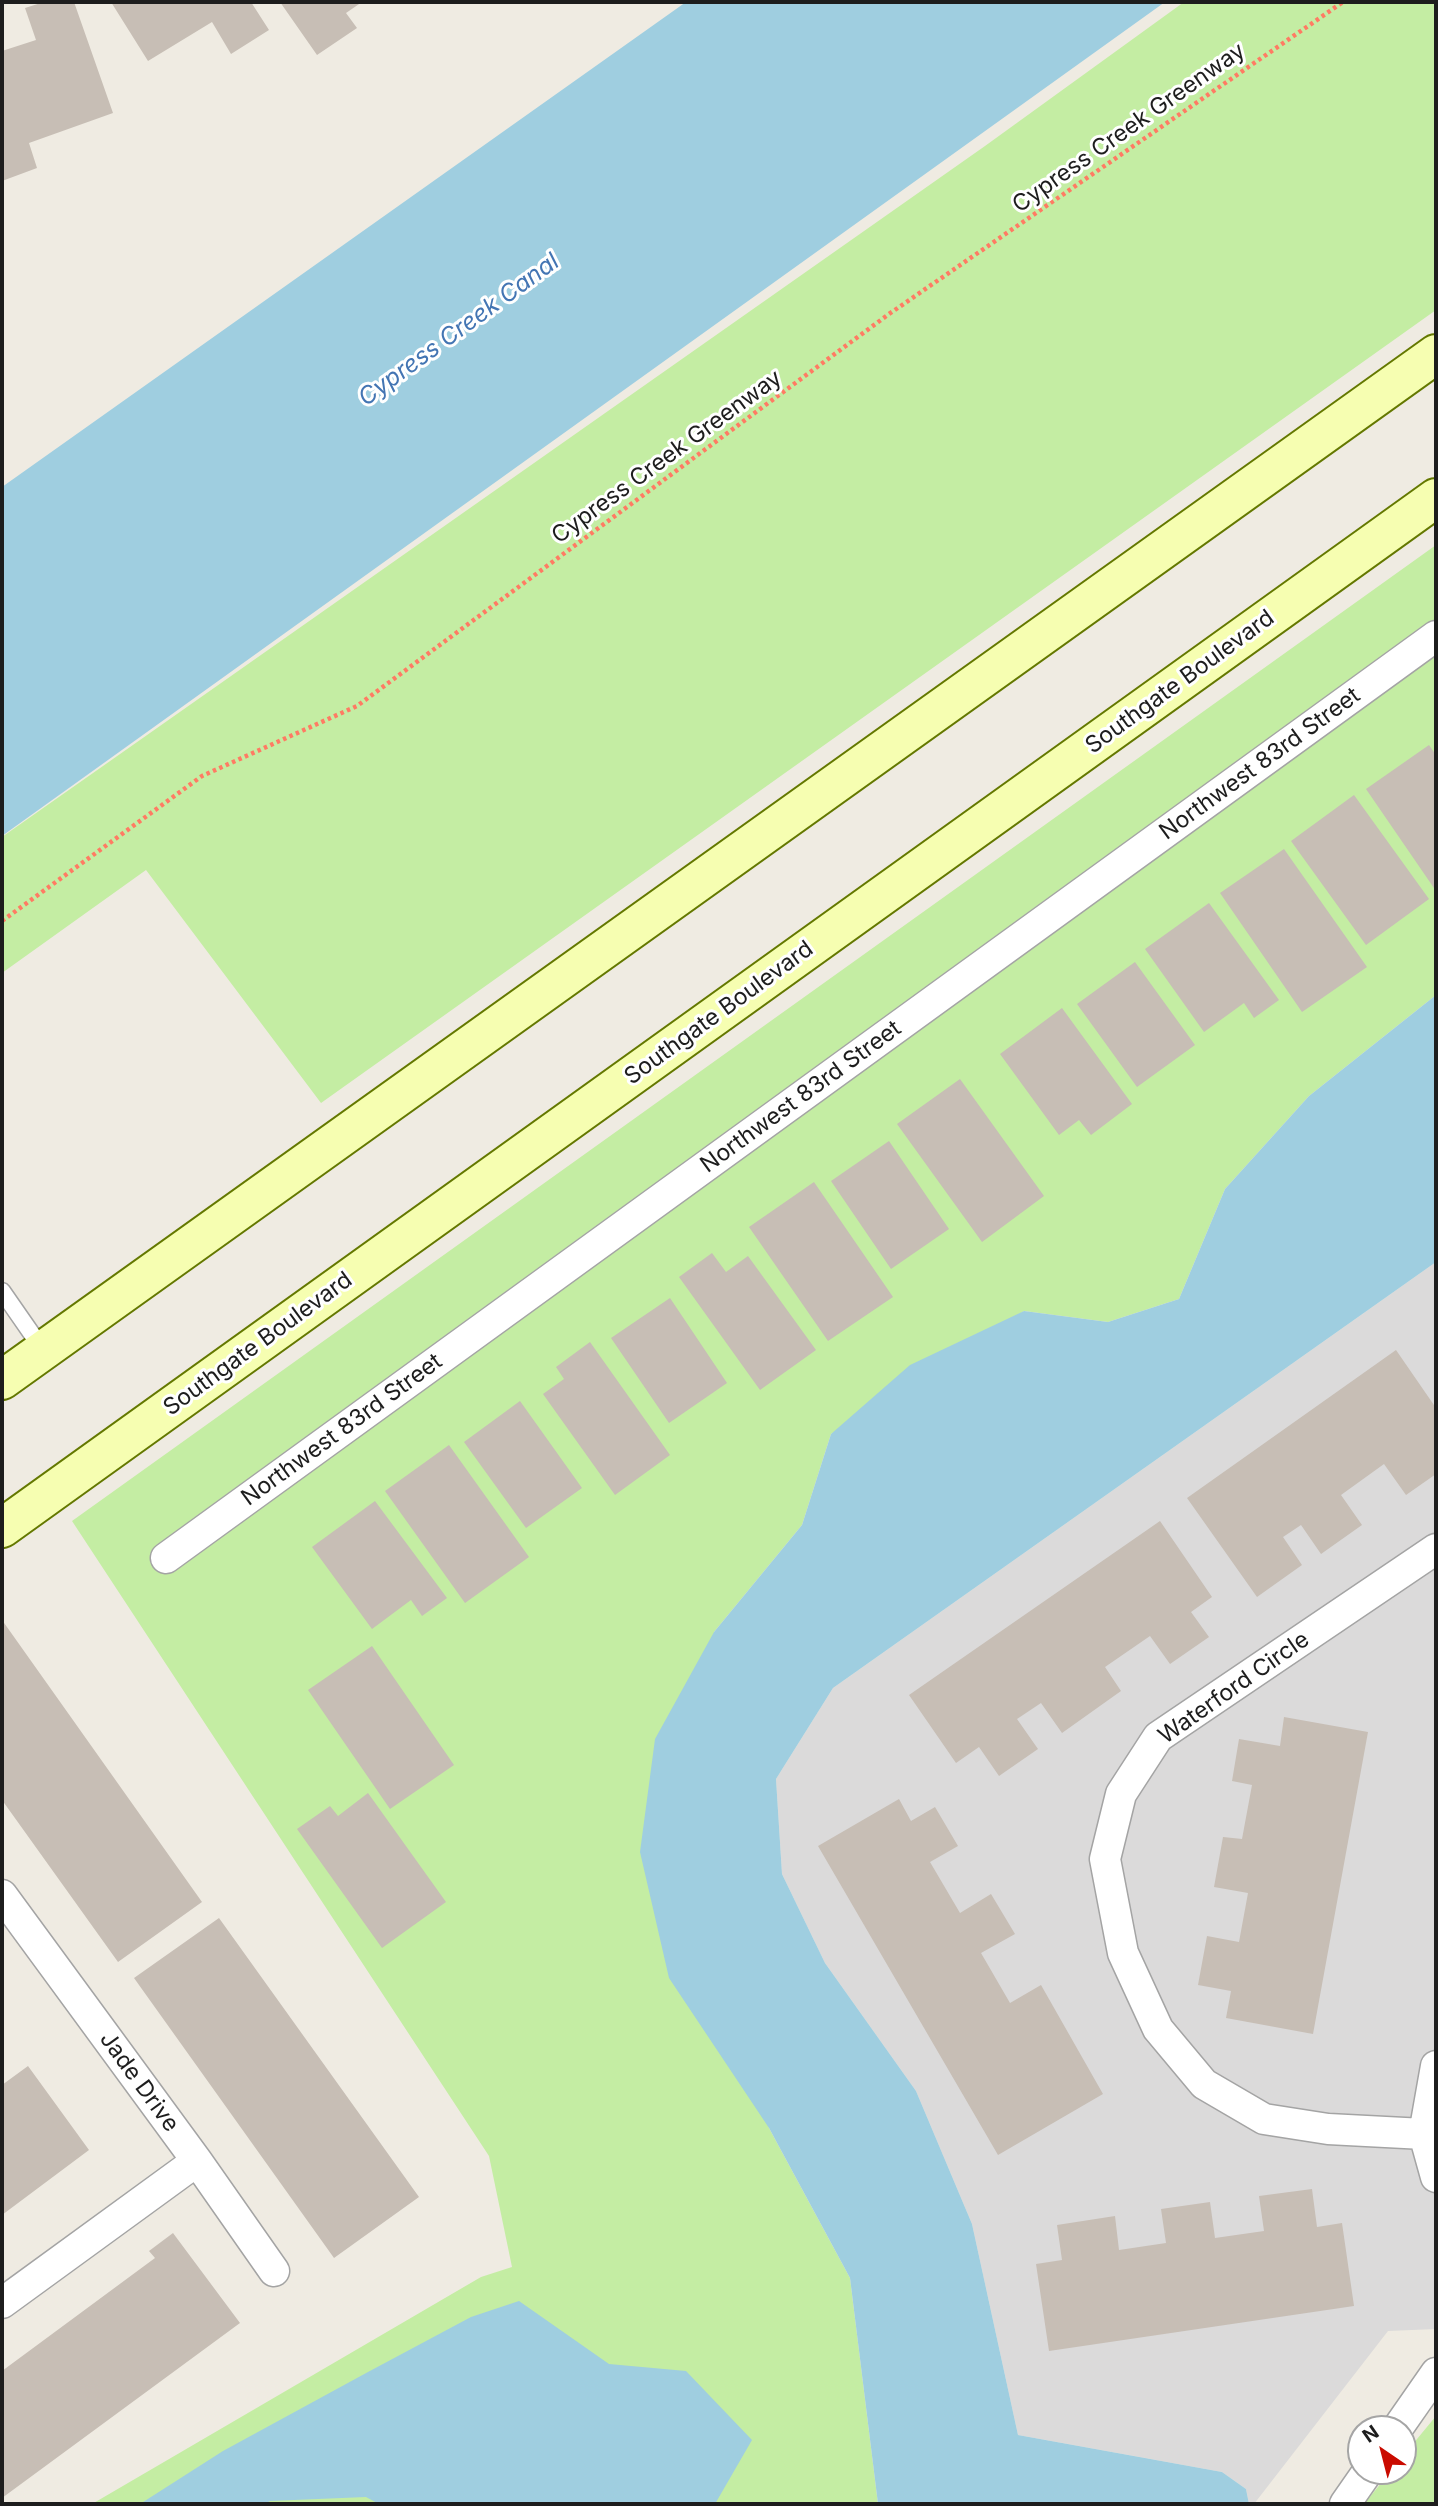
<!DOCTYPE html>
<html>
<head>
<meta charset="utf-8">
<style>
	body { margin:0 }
	#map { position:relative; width:1438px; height:2506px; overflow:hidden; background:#efebe2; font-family:Inter,sans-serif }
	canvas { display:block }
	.frame { position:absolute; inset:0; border:4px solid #1d1d1d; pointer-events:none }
	.north { position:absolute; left:1347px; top:2415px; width:70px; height:70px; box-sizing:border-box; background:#fff; border:2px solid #a5a5a5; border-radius:50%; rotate:325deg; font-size:19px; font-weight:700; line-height:28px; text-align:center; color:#1d1d1d }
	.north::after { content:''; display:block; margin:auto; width:24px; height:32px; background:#ca0b00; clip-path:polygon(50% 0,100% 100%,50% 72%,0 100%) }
</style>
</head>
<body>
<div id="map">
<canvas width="1438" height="2506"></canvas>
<div class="frame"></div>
<div class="north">N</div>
</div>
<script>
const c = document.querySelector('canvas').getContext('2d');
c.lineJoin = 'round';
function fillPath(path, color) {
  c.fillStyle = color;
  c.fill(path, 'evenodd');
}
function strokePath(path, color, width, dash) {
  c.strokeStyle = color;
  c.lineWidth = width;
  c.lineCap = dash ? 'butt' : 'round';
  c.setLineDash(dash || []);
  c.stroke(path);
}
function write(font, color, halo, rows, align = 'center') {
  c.font = font + ' Inter,sans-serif';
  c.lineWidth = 6;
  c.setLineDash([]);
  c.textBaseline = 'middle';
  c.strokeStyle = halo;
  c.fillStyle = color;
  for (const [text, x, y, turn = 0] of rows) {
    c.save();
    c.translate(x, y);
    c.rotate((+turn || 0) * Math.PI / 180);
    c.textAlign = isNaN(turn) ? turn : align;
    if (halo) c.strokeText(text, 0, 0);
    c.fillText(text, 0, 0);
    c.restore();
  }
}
const residential = new Path2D(`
	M1436 1262V2329L1388 2331 1254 2504H1249L1246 2489 1222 2472 1018 2435 972 2224 916 2091 825 1963 782 1874 776 1779 833 1688Z`);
const grass = new Path2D(`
	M1184 2H1436V310L321 1103 146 870 2 973V837L985 146Z
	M1436 545V995L1309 1096 1225 1189 1179 1299 1108 1322 1024 1311 831 1434 802 1525 714 1632 769 2128 850 2278 878 2504H92L481 2277 512 2267 489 2156 72 1521Z
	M1436 2416V2504H1364L1391 2471H1403V2456Z`);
const water = new Path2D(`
	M686 2H1165L2 836V487Z
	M1436 995V1262L833 1688 776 1779 782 1874 825 1963 916 2091 972 2224 1018 2435 1222 2472 1246 2489 1249 2504H878L850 2278 769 2128 669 1978 640 1852 655 1739 714 1632 802 1525 831 1434 910 1365 1024 1311 1108 1322 1179 1299 1225 1189 1309 1096Z
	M519 2301 609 2364 686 2371 752 2440 715 2504H379L366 2497 270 2501 264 2504H140L223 2451 368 2372 471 2317Z`);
const building = new Path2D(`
	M44 2H74L113 113 29 143 37 168 2 181V51L36 40 25 8Z
	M111 2H251L269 30 231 54 212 22 148 61Z
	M280 2H362L346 13 357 28 317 55Z
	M1429 745 1436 755V891L1366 789Z
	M1354 795 1429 899 1366 945 1291 841Z
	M1284 849 1367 967 1302 1012 1220 893Z
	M1209 903 1279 1000 1254 1018 1244 1003 1204 1032 1145 949Z
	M1135 962 1195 1045 1137 1087 1077 1004Z
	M1062 1008 1132 1104 1091 1135 1079 1120 1059 1135 1000 1054Z
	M960 1079 1044 1196 982 1242 897 1124Z
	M889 1141 949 1229 891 1269 831 1181Z
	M814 1182 893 1297 828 1341 749 1227Z
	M712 1253 726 1272 748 1256 816 1350 760 1390 679 1277Z
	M670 1298 727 1383 669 1423 611 1338Z
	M590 1342 670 1455 615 1495 543 1394 564 1379 556 1367Z
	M1396 1350 1436 1408V1474L1406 1495 1384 1464 1341 1495 1362 1525 1321 1554 1301 1525 1283 1537 1302 1565 1257 1597 1187 1498Z
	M520 1401 582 1488 526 1528 464 1442Z
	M449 1445 529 1557 465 1603 385 1491Z
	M375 1501 447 1598 422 1616 411 1600 372 1629 312 1547Z
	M1160 1521 1212 1597 1191 1612 1209 1637 1170 1664 1150 1636 1105 1667 1121 1691 1062 1733 1041 1703 1017 1719 1038 1749 999 1776 979 1747 956 1763 909 1695Z
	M2 1620 202 1902 118 1962 2 1800Z
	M372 1646 454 1765 390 1809 308 1690Z
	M1284 1717 1368 1732 1313 2034 1226 2018 1231 1991 1198 1985 1207 1936 1239 1942 1248 1893 1214 1887 1223 1837 1242 1839 1252 1785 1232 1781 1239 1739 1280 1746Z
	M368 1793 446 1902 382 1948 297 1829 330 1806 338 1816Z
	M899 1799 911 1821 935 1807 958 1846 930 1862 960 1913 991 1894 1015 1934 981 1953 1010 2003 1041 1985 1103 2094 998 2155 818 1846Z
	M219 1918 419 2197 334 2258 134 1978Z
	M28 2066 89 2150 2 2215V2085Z
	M1312 2189 1317 2227 1342 2223 1354 2306 1049 2351 1036 2264 1062 2260 1057 2225 1115 2216 1119 2250 1166 2243 1161 2209 1210 2202 1215 2238 1264 2231 1259 2196Z
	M173 2233 240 2323 2 2498V2371L155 2258 149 2251Z`);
const path = new Path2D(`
	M2 921 202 776 357 706 889 314 1343 2`);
const lane = new Path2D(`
	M2 1291 43 1350`);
const street = new Path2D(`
	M166 1558 1436 636
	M2 1895 197 2161 274 2271
	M1436 2066 1424 2134 1436 2177
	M1424 2134 1328 2129 1264 2119 1204 2084 1158 2029 1123 1953 1105 1859 1121 1794 1158 1737 1436 1549
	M2 2303 197 2161
	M1397 2429 1436 2373
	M1345 2504 1368 2471`);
const secondary = new Path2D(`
	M2 1380 1436 354
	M2 1528 1436 498`);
const streetNames = [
	["Cypress Creek Greenway",1129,128,-35],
	["Cypress Creek Greenway",667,457,-36],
	["Southgate Boulevard",1180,682,-36],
	["Northwest 83rd Street",1260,764,-36],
	["Southgate Boulevard",719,1013,-36],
	["Northwest 83rd Street",801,1097,-36],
	["Southgate Boulevard",258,1344,-36],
	["Northwest 83rd Street",342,1430,-36],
	["Waterford Circle",1234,1688,-35],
	["Jade Drive",139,2082,54]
];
const waterNames = [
	["Cypress Creek Canal",459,330,-36]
];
fillPath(residential, '#dbdada');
fillPath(grass, '#c4eda3');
fillPath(water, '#9fcee0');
fillPath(building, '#c7beb5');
strokePath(lane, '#a4a4a4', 19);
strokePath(street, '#a4a4a4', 33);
strokePath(secondary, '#647800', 42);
strokePath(path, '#ff7b63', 4.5, [3.5, 3.5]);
strokePath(lane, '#fff', 16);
strokePath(street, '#fff', 30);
strokePath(secondary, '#f6feb1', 38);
write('23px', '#1d1d1d', '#fff', streetNames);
write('italic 24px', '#4375b3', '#fff', waterNames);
</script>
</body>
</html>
